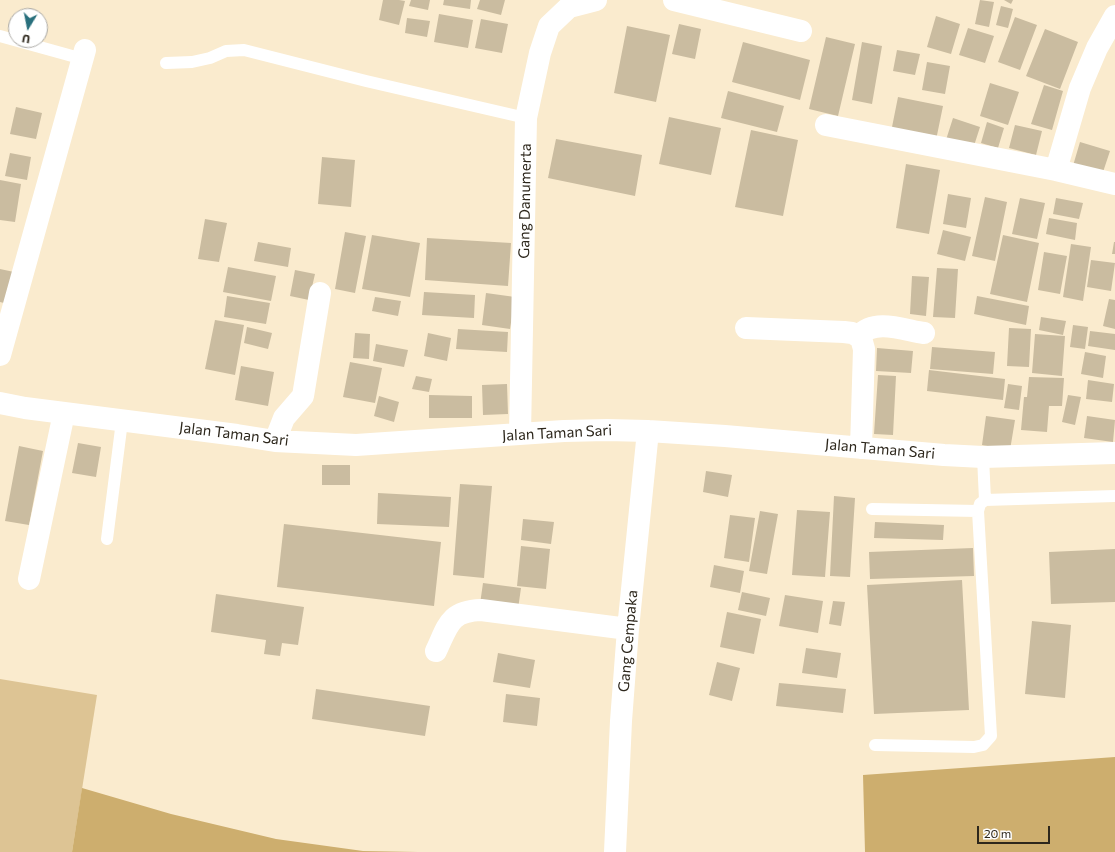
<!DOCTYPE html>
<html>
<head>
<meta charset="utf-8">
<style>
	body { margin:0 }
	#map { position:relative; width:1115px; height:852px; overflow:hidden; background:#faebce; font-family:Commissioner,sans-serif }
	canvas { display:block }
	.north { position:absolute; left:8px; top:8px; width:40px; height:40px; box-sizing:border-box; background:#fff; border:1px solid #aba9a4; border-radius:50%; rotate:190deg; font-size:11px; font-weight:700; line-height:16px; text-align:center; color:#2d271c }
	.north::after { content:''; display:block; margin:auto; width:14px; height:18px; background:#29707d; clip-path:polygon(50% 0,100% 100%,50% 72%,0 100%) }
	.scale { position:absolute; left:977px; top:826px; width:73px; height:18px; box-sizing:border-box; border:2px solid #2d271c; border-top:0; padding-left:5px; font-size:12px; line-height:14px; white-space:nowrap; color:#2d271c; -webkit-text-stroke:3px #fff; paint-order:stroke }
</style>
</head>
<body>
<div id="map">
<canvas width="1115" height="852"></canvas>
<div class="north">U</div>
<div class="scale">20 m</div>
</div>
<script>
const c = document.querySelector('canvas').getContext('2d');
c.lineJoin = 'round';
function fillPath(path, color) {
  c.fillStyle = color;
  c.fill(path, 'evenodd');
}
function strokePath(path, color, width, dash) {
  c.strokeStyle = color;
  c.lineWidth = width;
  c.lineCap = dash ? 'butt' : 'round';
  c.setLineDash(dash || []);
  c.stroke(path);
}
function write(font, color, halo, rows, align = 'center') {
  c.font = font + ' Commissioner,sans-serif';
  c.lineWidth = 3;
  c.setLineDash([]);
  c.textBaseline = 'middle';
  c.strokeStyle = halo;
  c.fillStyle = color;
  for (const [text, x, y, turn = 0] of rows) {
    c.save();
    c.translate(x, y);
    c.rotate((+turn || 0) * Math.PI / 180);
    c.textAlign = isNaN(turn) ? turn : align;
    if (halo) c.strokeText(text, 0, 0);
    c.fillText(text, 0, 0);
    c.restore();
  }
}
const green = new Path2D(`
	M0 679 97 695 72 852H0Z`);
const forest = new Path2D(`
	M1115 757V852H865L863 775Z
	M82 788 171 814 276 839 363 851 418 852H72Z`);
const building = new Path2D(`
	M383 0H399L405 1 399 25 379 20Z
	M411 0H430L428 10 409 6Z
	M444 0H471L470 9 443 5Z
	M480 0H505L501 15 477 9Z
	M980 0 994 2 989 27 975 24Z
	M1004 0H1013L1011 4Z
	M1001 6 1013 9 1008 28 996 25Z
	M439 14 473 20 468 48 434 42Z
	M936 16 960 24 951 54 927 47Z
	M1015 17 1037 25 1020 70 998 62Z
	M407 18 430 21 427 37 405 33Z
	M481 19 508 24 502 53 475 48Z
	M679 24 701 29 695 59 672 54Z
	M627 26 670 35 656 102 614 93Z
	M968 28 994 36 985 63 959 55Z
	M1045 29 1078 42 1060 89 1026 76Z
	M826 37 855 44 838 116 809 109Z
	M743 42 810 60 800 100 732 82Z
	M862 42 882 46 872 104 852 100Z
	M897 50 920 54 915 75 893 71Z
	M927 62 950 66 945 94 922 90Z
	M990 83 1019 92 1008 125 980 116Z
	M1044 85 1063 91 1052 130 1031 124Z
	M728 91 784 106 777 132 721 118Z
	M898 97 943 106 936 140 891 132Z
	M16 107 42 113 36 139 10 134Z
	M669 117 721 128 711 175 659 164Z
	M953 118 980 127 972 152 945 143Z
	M987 122 1004 128 998 148 981 143Z
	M1015 125 1042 131 1036 155 1009 148Z
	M751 130 798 140 783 216 735 207Z
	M556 139 642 155 635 196 548 178Z
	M1080 142 1110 151 1101 178 1072 169Z
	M10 153 31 157 27 180 5 176Z
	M322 157 355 160 351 207 318 204Z
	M906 164 940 170 929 234 896 228Z
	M0 180 21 184 15 222 0 220Z
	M948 194 971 198 966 228 943 224Z
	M985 197 1007 202 995 261 972 256Z
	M1020 198 1045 203 1037 239 1012 234Z
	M1056 198 1083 203 1079 219 1053 214Z
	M1049 218 1077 223 1075 240 1046 234Z
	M205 219 227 223 219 262 198 259Z
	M943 230 971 237 965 261 937 254Z
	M345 232 366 236 355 293 335 289Z
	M372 235 420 243 410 297 362 289Z
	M1003 235 1039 243 1027 302 990 294Z
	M427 238 511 243 508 286 425 280Z
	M258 242 291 248 288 267 254 261Z
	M1114 242H1115V254H1112Z
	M1071 244 1091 247 1083 301 1063 297Z
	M1044 252 1067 256 1060 294 1038 290Z
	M1091 260 1115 263 1111 291 1087 287Z
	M228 267 276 276 271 301 223 292Z
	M937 268 958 269 955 318 933 317Z
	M0 269 14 272 8 304 0 302Z
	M295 270 315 274 309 300 290 296Z
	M912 276 929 277 926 316 910 314Z
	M424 292 475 295 474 318 422 315Z
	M486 293 515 297 510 329 482 325Z
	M227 296 270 303 266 324 224 317Z
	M977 296 1029 306 1026 325 974 314Z
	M375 297 401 301 398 316 372 311Z
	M1109 299 1115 300V329L1103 326Z
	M1041 317 1066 321 1063 335 1039 330Z
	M215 320 244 325 235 375 205 369Z
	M1073 325 1088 327 1085 349 1070 347Z
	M247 327 272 333 268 349 244 343Z
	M1009 328 1031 329 1029 367 1007 366Z
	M458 329 508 332 507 352 456 349Z
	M1090 331 1115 334V350L1088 346Z
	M355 333 370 334 369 359 353 358Z
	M428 333 451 338 447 361 424 356Z
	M1035 334 1065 336 1062 376 1032 373Z
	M376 344 408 350 404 367 373 361Z
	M932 347 995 352 993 374 930 369Z
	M877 348 913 351 911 373 876 371Z
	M1085 352 1106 356 1103 378 1081 374Z
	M350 362 382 368 375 403 343 397Z
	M241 366 274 372 268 406 235 400Z
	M929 370 1005 379 1003 400 927 391Z
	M878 375 896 376 893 435 874 434Z
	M416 376 432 379 429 392 412 389Z
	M1029 377 1064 378 1062 406H1049L1047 432 1021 430 1024 397H1027Z
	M1088 380 1114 384 1112 402 1086 399Z
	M507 384 508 414 483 415 482 385Z
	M1008 384 1022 386 1019 410 1004 408Z
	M429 395 472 396V418H429Z
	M1068 395 1081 397 1075 425 1062 422Z
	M379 396 399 402 394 422 374 416Z
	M986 416 1015 420 1010 450 982 445Z
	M1087 416 1115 420 1113 442 1084 438Z
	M78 443 101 447 96 477 72 473Z
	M19 446 43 451 29 525 5 521Z
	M322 465H350V485H322Z
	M706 471 732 475 728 497 703 492Z
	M460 484 492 486 484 578 453 575Z
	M378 493 451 497 449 527 377 524Z
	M834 496 855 498 850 577 830 576Z
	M797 510 830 512 825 577 792 575Z
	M760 511 778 514 767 574 749 571Z
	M730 515 755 518 749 562 724 558Z
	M523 519 554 522 551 544 521 540Z
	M875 522 944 525 943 540 874 538Z
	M284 524 441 542 434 606 277 587Z
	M521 546 550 549 546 589 517 586Z
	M973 548 974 576 870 579 869 552Z
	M1115 549V602L1051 604 1049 552Z
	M714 565 744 571 740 593 710 587Z
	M962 580 969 710 874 714 867 585Z
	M483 583 521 588 518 609 480 604Z
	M742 592 770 598 766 616 738 610Z
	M216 594 304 607 298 645 282 643 280 656 264 654 266 640 211 632Z
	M785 595 823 601 818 633 779 626Z
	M833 601 845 602 841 626 829 624Z
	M727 612 761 619 754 654 720 647Z
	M1032 621 1071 625 1065 698 1025 694Z
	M806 648 841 653 837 678 802 673Z
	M498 653 535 660 530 688 493 682Z
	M717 662 740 668 732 701 709 695Z
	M779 683 846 689 843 713 776 706Z
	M316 689 430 706 425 736 312 719Z
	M506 694 540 698 537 726 503 722Z`);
const lane = new Path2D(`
	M0 36 83 59
	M166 63 192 62 210 58 226 51 244 50 366 81 526 118
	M983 457 985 500
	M872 509 978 511
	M107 539 122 421
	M875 745 974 747 983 745 991 736 978 511 980 504 985 500 1115 496`);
const street = new Path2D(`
	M674 0 801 31
	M826 125 1056 170 1115 184
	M1056 170 1080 88 1097 48 1115 16
	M746 328 844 332 852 333 861 338 864 349 861 448
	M859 336C874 318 904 330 924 333
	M0 355 85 50
	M0 403 25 408 237 435 275 441 356 445 564 431 607 430 648 431 725 436 944 455 983 457 1115 453
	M520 434 526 118 540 53 549 26 569 7 596 0
	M275 441 284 418 303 396 320 293
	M29 579 64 413
	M436 651C448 626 449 611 481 610L628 629
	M615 852 621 721 628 629 648 431`);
const streetNames = [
	["Gang Danumerta",525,201,-89],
	["Jalan Taman Sari",557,433,-3],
	["Jalan Taman Sari",234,434,7],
	["Jalan Taman Sari",880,449,5],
	["Gang Cempaka",628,641,-85]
];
fillPath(green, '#ddc494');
fillPath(forest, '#cdae6e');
fillPath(building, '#cabca0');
strokePath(lane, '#fff', 12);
strokePath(street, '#fff', 22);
write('15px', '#2d271c', '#fff', streetNames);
</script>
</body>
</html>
